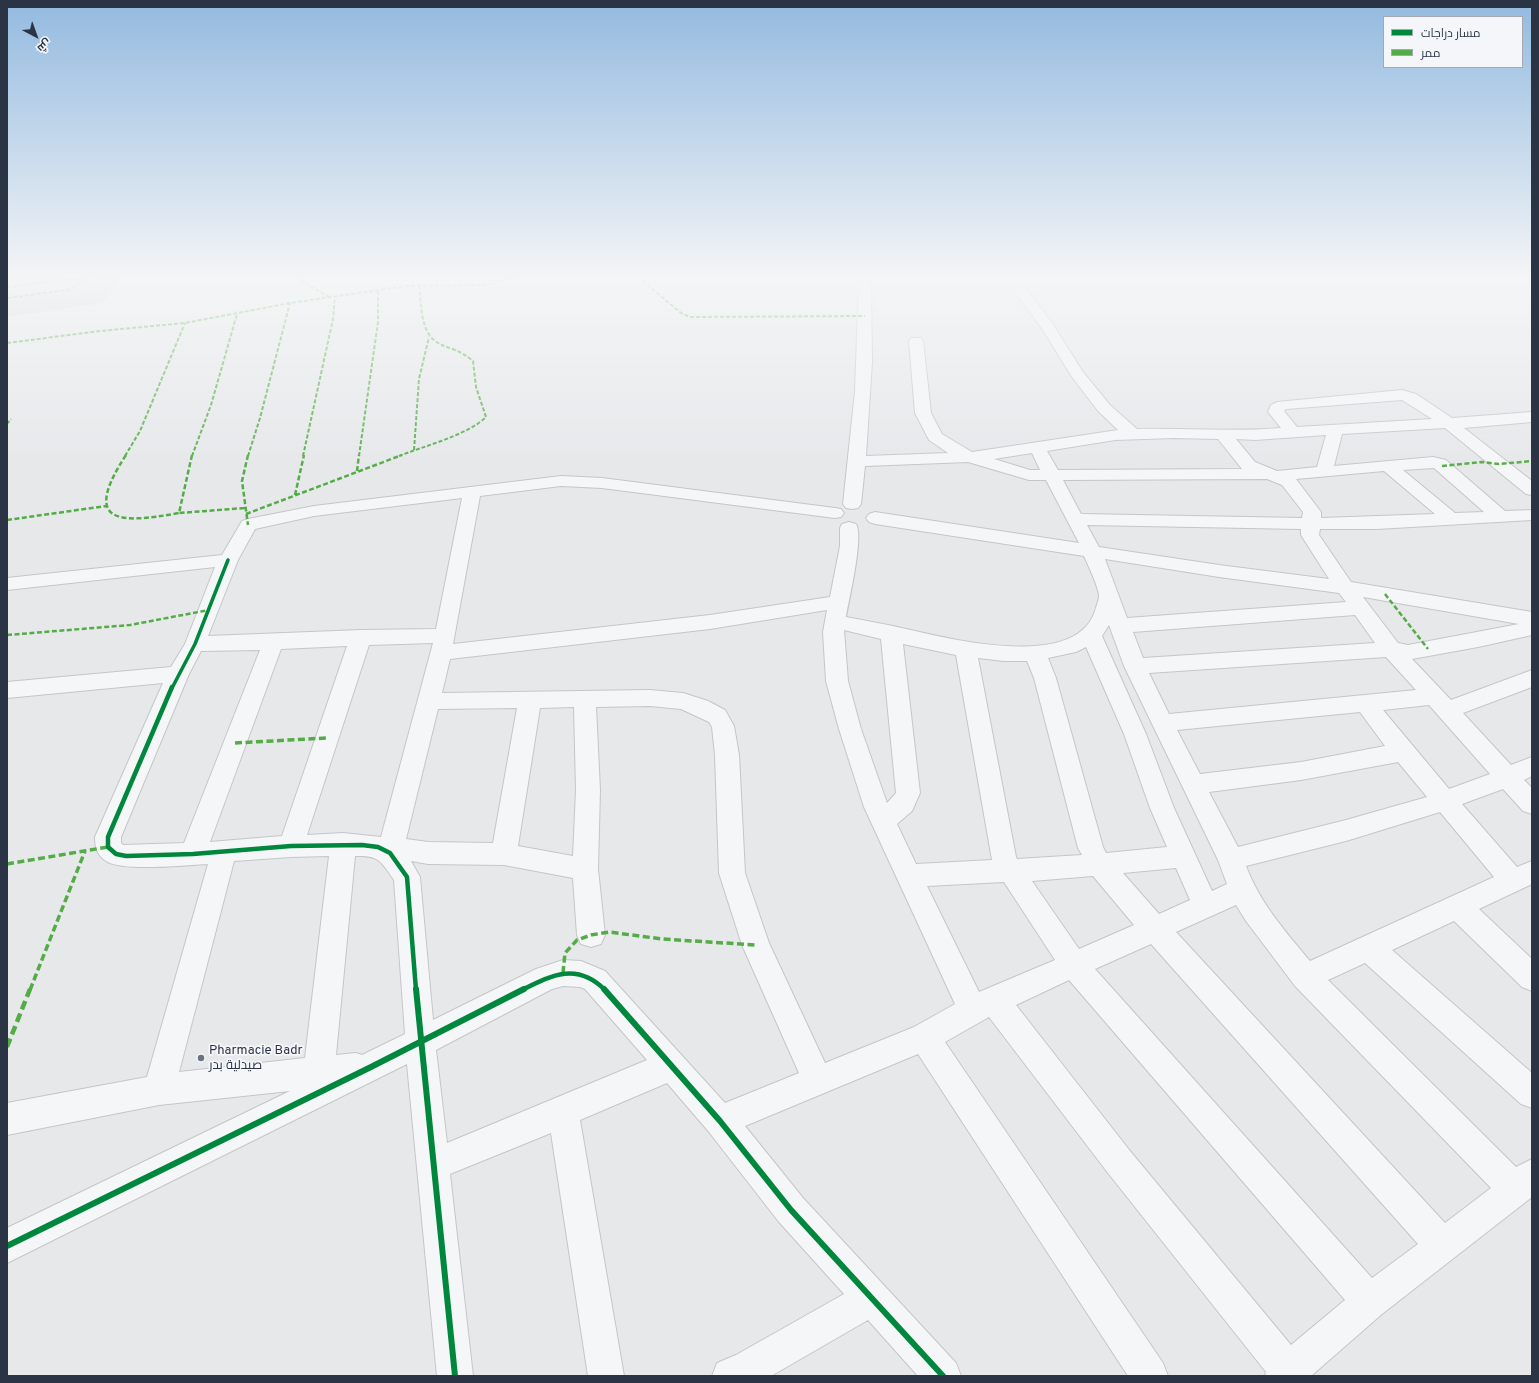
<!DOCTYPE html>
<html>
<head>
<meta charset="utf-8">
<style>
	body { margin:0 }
	#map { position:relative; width:1539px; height:1383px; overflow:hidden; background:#e6e8ea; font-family:Overpass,Cairo,sans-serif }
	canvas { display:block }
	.frame { position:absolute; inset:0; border:8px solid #2b3445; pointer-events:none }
	.legend { position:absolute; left:1383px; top:16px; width:140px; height:52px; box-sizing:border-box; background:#f4f6f9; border:1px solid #a4a8b1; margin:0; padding:5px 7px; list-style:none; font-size:12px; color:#2b3445 }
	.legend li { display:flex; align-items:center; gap:8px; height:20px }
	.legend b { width:20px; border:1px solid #a4a8b1 }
	.north { position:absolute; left:16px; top:16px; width:40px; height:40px; -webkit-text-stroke:3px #f4f6f9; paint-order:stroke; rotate:139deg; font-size:11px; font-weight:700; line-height:16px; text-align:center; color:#2b3445 }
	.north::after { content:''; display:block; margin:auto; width:14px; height:18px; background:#2b3445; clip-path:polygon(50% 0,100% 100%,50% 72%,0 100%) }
</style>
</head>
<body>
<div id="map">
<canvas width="1539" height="1383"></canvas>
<div class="frame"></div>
<ul class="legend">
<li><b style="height:5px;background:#00873e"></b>مسار دراجات</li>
<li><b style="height:5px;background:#54ac47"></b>ممر</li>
</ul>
<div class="north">ش</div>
</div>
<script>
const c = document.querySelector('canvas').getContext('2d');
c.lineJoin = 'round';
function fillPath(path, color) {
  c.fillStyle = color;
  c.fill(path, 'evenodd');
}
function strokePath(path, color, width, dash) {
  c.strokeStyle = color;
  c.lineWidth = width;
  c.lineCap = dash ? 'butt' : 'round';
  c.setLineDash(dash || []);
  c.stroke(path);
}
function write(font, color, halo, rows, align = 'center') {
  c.font = font + ' Overpass,Cairo,sans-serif';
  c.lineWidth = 3.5;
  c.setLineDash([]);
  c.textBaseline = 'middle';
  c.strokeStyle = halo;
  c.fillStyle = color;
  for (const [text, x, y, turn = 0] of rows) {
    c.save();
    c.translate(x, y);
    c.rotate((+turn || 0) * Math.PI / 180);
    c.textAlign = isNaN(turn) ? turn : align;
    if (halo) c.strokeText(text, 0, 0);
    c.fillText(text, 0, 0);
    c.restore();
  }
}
const built = new Path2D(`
	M7 277H79L78 280 101 277H122L103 303 7 317Z`);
const minor = new Path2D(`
	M859 277H871L872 362 866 456 948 453 929 440 915 413 909 341 911 338H921L923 341 931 413 942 434 972 452 1118 430 1098 411 1072 377 1041 327 1013 290 1015 287H1025L1052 323 1083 372 1110 405 1137 429C1185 428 1233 432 1281 428L1268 412 1271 405 1277 402 1402 390 1416 394 1452 418 1532 412V422L1464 428 1532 481V495L1526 494 1445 428 1342 434 1334 466 1433 457 1446 460 1505 511 1532 510V520L1377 529H1320L1319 535 1351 582 1532 612V635L1478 647 1412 659 1451 700 1532 670V687L1463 713 1511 765 1532 757V776L1524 780 1532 788V814L1523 811 1503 789 1462 804 1517 867 1532 861V884L1479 909 1532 959V991L1522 987 1454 921 1392 950 1532 1073V1108L1521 1104 1365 963 1328 980 1516 1167 1532 1159V1197L1382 1314 1311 1376H1265L1266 1372 1108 1173 989 1017 945 1042 1163 1363 1168 1376H1128L918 1054 745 1126 803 1198 956 1363 961 1376H918L868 1320 771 1376H712L717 1363 736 1355 844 1294 779 1222 709 1132 667 1083 580 1120 624 1376H588L551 1133 450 1174 473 1376H437L407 1064 7 1263V1228L290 1091 159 1105 7 1135V1103L147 1077 208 864C187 865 122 872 106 861 97 855 95 847 95 837L163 683 7 698V682L171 667 185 644 215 567 7 590V578L222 555 242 521 248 519 314 506 561 476 602 478 835 508 841 509 844 513 841 517 835 518 602 488 561 486 480 496 453 644 710 615 830 597 840 546V528L842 524 849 522 856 524C864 537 849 599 846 617 862 620 878 623 893 626 939 636 1074 674 1095 611 1096 607 1099 600 1099 596 1099 588 1088 565 1084 556L875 524 869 522 866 518 869 514 875 512 1079 543 1046 480H1029L968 462 865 466 861 504 858 508 852 509 846 508 843 504 855 391ZM1402 400 1432 419 1297 427 1284 411 1286 409ZM1326 435 1317 467 1277 471 1255 462 1236 439 1255 440ZM1174 438 1218 439 1242 469 1058 470 1047 451 1115 440ZM1032 453 1040 470H1030L994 459ZM1434 468 1484 512 1455 513 1403 470ZM1384 471 1435 514 1321 518V512L1296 479ZM1267 479 1282 485 1303 512 1302 518 1081 514 1063 480ZM462 498 436 629 361 630 208 636 238 560 255 529 314 516ZM1087 525 1301 529V535L1329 579 1219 565 1099 547ZM1105 559 1219 577 1339 593 1346 602 1127 618ZM1363 597 1519 624 1408 645 1398 643ZM827 610 823 632 826 681 839 729 864 807 955 1004 914 1027 825 1063 769 943 745 873 739 755 734 726 725 710 708 701 683 693 650 690 442 693 450 659 710 629ZM1355 615 1375 643 1143 658 1133 632ZM1109 625 1124 666 1218 860 1227 884 1212 891 1174 808 1146 734 1102 636ZM844 630 881 639 896 793 887 803 861 729 848 681ZM433 643 381 837 343 833 307 835 369 645ZM903 644 956 655 992 860 916 864 897 824 912 811 920 793ZM347 646 282 836 210 842 281 649ZM1086 647 1124 734 1150 808 1167 847 1106 853 1103 847 1056 678 1048 658 1076 652ZM260 650 184 843 123 845 121 843V837L189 674 201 651ZM1386 657 1416 690 1169 714 1149 673ZM978 658 1004 661H1027L1034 678 1078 848 1082 855 1017 859 1016 857ZM1429 705 1490 774 1449 789 1383 710ZM650 706 681 709 709 722 712 727 715 755 719 873 742 945 799 1073 725 1103 605 971 581 961 563 960 536 969 433 1020 420 877 411 861 428 864 504 865 573 878 577 935 581 944 591 947 601 944 605 935 598 869 600 790 596 707ZM574 707 576 790 573 856 518 846 540 708ZM517 708 493 843 428 842 406 839 438 709ZM1360 712 1385 746 1301 762 1200 774 1177 730ZM1398 762 1427 797 1346 820 1238 847 1209 792 1301 780ZM1440 812 1494 877 1310 961C1285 931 1260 903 1246 866L1346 841ZM329 856 305 1058 179 1072 234 861 291 857ZM355 856C379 855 381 861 394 880L405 1034 362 1055 356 1053 336 1055ZM1176 868 1190 900 1159 914 1123 873ZM1093 876 1134 925 1079 949 1032 881ZM1004 882 1055 960 979 992 927 886ZM1236 905 1246 921 1295 986 1491 1188 1445 1223 1176 932ZM1151 944 1418 1244 1372 1278 1095 969ZM1069 980 1345 1300 1291 1345 1130 1151 1016 1005ZM563 986 580 987 585 989 647 1060 447 1143 436 1050 552 989Z`);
const quietFar3 = new Path2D(`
	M295 277 329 297
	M638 277 681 313 690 317 865 316
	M7 287 46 282 48 277
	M7 298 67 290 75 287 83 279 46 282
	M7 343 100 331 185 323 290 303 406 286 485 285 518 277
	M7 424 11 419
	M414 450 419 379 429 337
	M125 456 140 431 185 323
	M192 456 211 405 237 314
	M248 456 260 418 290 303
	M303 456 333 319 335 296
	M359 456 378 322V290
	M399 456C424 446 468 435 486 417L476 387 473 361C449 340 429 354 422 314 421 304 419 296 420 286`);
const quietFar2 = new Path2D(`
	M126 455C81 524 119 524 179 513
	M192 455 179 513 245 508
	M248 455 242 481 248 525
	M1442 466 1482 462 1499 464 1532 461
	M357 471 359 455
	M295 495 304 455
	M246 514 402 455
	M7 520 106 506
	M1385 594 1428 649
	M7 635 130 625 209 610`);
const quietFar1 = new Path2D(`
	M235 743 326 738
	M7 864 108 847
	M563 973 565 953 577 940 591 935 609 932 662 939 756 945
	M30 990 85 851`);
const quiet = new Path2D(`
	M7 1047 30 989`);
const cyclewayFar2 = new Path2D(`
	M172 688 195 644 228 560`);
const cyclewayFar1 = new Path2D(`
	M172 687 108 837V847L116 854 126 856 193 854 291 846 362 845 378 847 390 853 407 877 416 990
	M522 990C552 975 577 962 605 990`);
const cycleway = new Path2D(`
	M416 989 455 1376
	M604 989 720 1121 791 1210 943 1376
	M7 1246 371 1067 524 989`);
const markers = [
	[201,1058,4,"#6c737f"]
];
const nearPoinames = [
	["Pharmacie Badr",209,1051],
	["صيدلية بدر",209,1066]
];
fillPath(built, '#d4d7dd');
strokePath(minor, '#c4c6c8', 2);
fillPath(minor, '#f5f6f7');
strokePath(quietFar3, '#54ac47', 2, [4, 2]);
strokePath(quietFar2, '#54ac47', 2.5, [5, 2.5]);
strokePath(quietFar1, '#54ac47', 3.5, [7, 3.5]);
strokePath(quiet, '#54ac47', 4.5, [9, 4.5]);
strokePath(cyclewayFar2, '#00873e', 3.5);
strokePath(cyclewayFar1, '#00873e', 4.5);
strokePath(cycleway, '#00873e', 6);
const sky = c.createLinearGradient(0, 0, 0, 470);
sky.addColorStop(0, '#93bae0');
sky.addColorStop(0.59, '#f4f5f6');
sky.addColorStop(1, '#f4f5f600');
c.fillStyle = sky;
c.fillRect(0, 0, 1539, 470);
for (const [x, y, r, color] of markers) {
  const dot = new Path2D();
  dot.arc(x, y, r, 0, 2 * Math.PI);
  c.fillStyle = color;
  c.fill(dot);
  strokePath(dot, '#f4f6f9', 1.5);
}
write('13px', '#2b3445', '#f4f6f9', nearPoinames, 'left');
</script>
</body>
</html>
